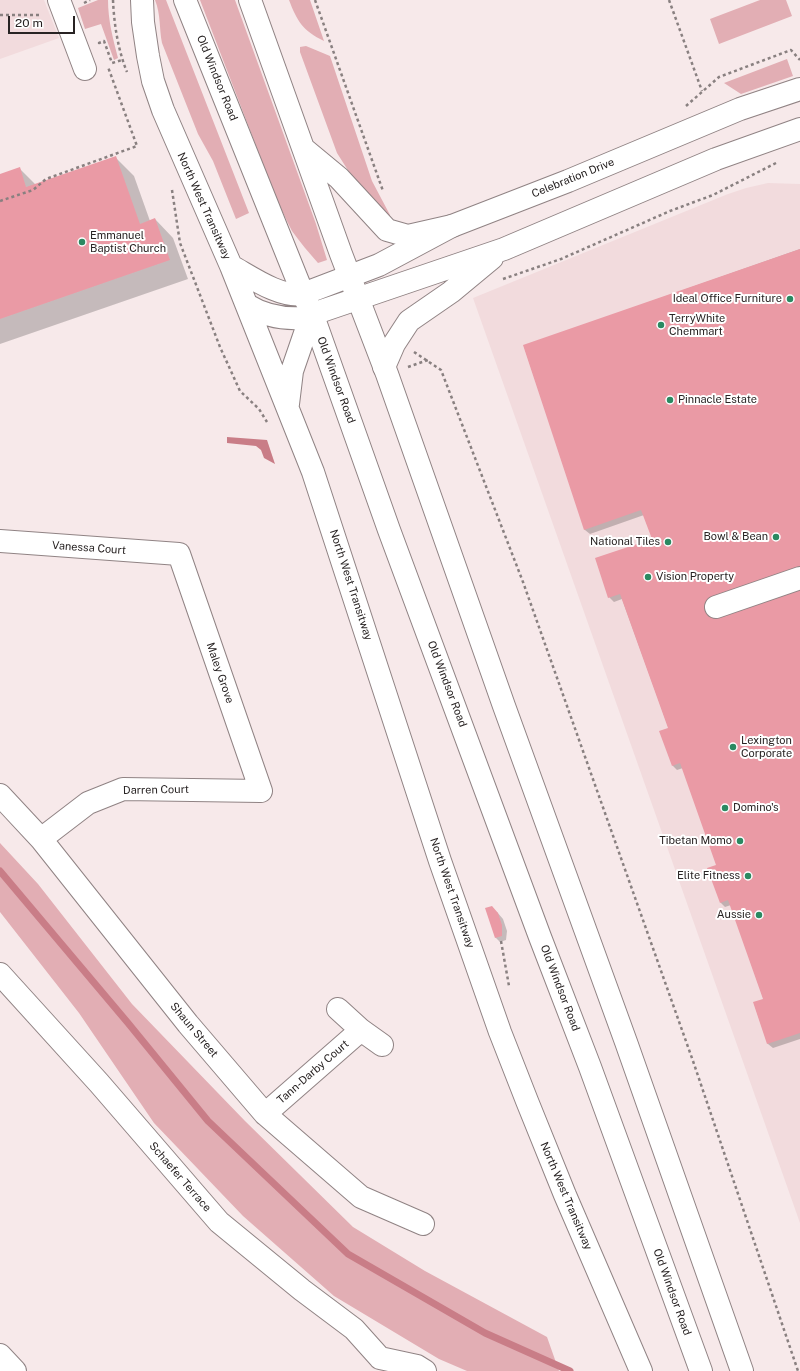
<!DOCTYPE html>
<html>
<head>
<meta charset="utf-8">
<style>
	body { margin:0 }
	#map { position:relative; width:800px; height:1371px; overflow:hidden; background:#f7e9ea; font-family:"Public Sans",sans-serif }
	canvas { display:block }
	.scale { position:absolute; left:8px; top:16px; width:67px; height:18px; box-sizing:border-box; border:2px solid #282323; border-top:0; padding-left:5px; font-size:12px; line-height:14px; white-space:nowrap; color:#282323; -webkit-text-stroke:3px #fff; paint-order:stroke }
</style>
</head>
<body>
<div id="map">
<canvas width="800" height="1371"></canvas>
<div class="scale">20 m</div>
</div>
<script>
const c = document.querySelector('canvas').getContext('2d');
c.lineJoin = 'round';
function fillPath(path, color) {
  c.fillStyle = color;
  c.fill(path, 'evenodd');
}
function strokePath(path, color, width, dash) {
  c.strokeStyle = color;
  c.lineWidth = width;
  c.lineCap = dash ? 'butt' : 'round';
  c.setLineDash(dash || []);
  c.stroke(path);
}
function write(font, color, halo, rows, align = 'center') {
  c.font = font + ' "Public Sans",sans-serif';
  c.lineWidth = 4;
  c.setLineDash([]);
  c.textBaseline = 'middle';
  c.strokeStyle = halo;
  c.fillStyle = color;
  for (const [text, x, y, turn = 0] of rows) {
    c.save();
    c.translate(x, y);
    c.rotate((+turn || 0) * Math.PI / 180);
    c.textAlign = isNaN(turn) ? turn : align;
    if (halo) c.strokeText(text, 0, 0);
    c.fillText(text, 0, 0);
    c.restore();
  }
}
const built = new Path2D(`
	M0 0H44L59 38 0 59Z
	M768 183 800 184V1223L473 298 728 194 746 188Z`);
const green = new Path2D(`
	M98 0H108C108 20 113 39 118 58L114 60 101 24 85 29 78 8Z
	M155 0H166L249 213 236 219 213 161 198 134 162 43C159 28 161 15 155 0Z
	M200 0H235L316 224 327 260 318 263C309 253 300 242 292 231 285 218 279 204 273 190Z
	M289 0H310L324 41C303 31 297 21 289 0Z
	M760 0H786L792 16 719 44 710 19Z
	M306 46 330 56 372 181 390 215V218L351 175 337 153 300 52V47Z
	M787 59 793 76 741 94 724 83Z
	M0 843 38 884 132 1004 245 1121 353 1227 425 1271 547 1337 559 1371H467L439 1359 334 1296 243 1216 154 1123 79 1013 0 912Z`);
const water = new Path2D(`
	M227 437 267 440 275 464 264 458 261 450 256 446 227 443Z`);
const shadow = new Path2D(`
	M115 157 134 176 150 221 155 219 173 238 188 279 0 344V175L19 168 36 185Z
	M800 249V1039L773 1048 768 1044 754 1003 764 1000 731 905 725 907 721 903 717 865 683 768 677 770 673 766 669 729 622 599 614 602 609 597 653 540 644 515 590 534 585 530 524 346Z
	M497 912 503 919 507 931 506 940 500 942 496 938Z`);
const stream = new Path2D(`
	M0 871 128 1023 208 1121 348 1254 485 1333 570 1371`);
const building = new Path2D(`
	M116 156 140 224 155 218 170 260 0 319V174L20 167 26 187Z
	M800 249V1033L767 1044 753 1002 763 999 728 900 720 903 707 868 716 865 680 763 672 766 659 731 668 728 620 594 608 598 595 558 652 539 641 510 584 530 523 345Z
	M492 906 498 913 502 925V936L495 938 485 908Z`);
const path = new Path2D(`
	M113 0C114 24 118 50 127 72
	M315 0 383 191
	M669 0 702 91
	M84 3 90 0
	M0 15H41
	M100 43H99L104 41 112 63 122 60
	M686 106 719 77 791 50 800 60
	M172 190 180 243 220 347 240 391 259 409 267 422
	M0 201 33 190 46 179 137 146 108 67
	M503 279 561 259 670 211 713 195 776 163
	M414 352 441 370 523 582 693 1061 798 1371
	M408 367 428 360
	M501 941 509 986`);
const minor = new Path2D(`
	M59 0 85 69
	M142 0 143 22 148 56 153 81 163 110 231 266 313 472 440 861 500 1032 527 1101 565 1195 641 1371
	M231 266C251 277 280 298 303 294L379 265 452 226 568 181 740 109 800 89
	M247 305C263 315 282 319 301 318L504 249 716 159 800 129
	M384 367 394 344 409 321 451 292 492 258
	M288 404 292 371 312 313
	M0 541 179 554 261 791 123 789 88 803 41 839
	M716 607 800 578
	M0 795 41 839 188 1024 265 1114 361 1197 423 1224
	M0 974 99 1083 219 1222 302 1290 354 1329 380 1358
	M338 1009 361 1030 382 1045
	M265 1114 361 1030
	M0 1355 15 1371
	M380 1358 417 1366 425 1371`);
const highway = new Path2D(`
	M185 0 303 294 312 313 389 530 540 937 590 1067 701 1371
	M250 0 341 254 387 374 504 706 626 1042 742 1371
	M304 149 339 178 387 230 408 236 452 226`);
const markers = [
	[82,242,4,"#2b8961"],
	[790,299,4,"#2b8961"],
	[661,325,4,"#2b8961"],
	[670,400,4,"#2b8961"],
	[776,537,4,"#2b8961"],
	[668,542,4,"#2b8961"],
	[648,577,4,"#2b8961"],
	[733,747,4,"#2b8961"],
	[725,808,4,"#2b8961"],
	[740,841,4,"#2b8961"],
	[748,876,4,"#2b8961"],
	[759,915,4,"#2b8961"]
];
const streetNames = [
	["Old Windsor Road",217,78,68],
	["Celebration Drive",573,178,-22],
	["North West Transitway",204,206,66],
	["Old Windsor Road",336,380,70],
	["Vanessa Court",89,548,4],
	["North West Transitway",351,585,72],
	["Maley Grove",220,673,71],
	["Old Windsor Road",447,684,69],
	["Darren Court",156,790,-1],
	["North West Transitway",452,893,71],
	["Old Windsor Road",560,988,69],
	["Shaun Street",194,1030,50],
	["Tann-Darby Court",313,1072,-41],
	["Schaefer Terrace",180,1177,49],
	["North West Transitway",566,1196,67],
	["Old Windsor Road",672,1292,70]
];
const poiNames = [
	["Emmanuel",90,236],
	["Baptist Church",90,249],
	["Ideal Office Furniture",782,299,"right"],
	["TerryWhite",669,319],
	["Chemmart",669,332],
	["Pinnacle Estate",678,400],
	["Bowl & Bean",768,537,"right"],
	["National Tiles",660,542,"right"],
	["Vision Property",656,577],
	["Lexington",741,741],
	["Corporate",741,754],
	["Domino's",733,808],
	["Tibetan Momo",732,841,"right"],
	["Elite Fitness",740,876,"right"],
	["Aussie",751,915,"right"]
];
fillPath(built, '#f2dbdd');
fillPath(green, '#e2aeb4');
fillPath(water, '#c97d87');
fillPath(shadow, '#0003');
strokePath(stream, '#c97d87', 7);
fillPath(building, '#ea9aa5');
strokePath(minor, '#908384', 24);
strokePath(highway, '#908384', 24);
strokePath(path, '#898080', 2.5, [3, 3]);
strokePath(minor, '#fff', 22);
strokePath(highway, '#fff', 22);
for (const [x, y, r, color] of markers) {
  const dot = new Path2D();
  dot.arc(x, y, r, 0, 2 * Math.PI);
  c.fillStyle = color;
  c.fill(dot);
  strokePath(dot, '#fff', 1.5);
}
write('11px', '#282323', '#fff', streetNames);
write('11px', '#282323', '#fff', poiNames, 'left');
</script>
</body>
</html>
